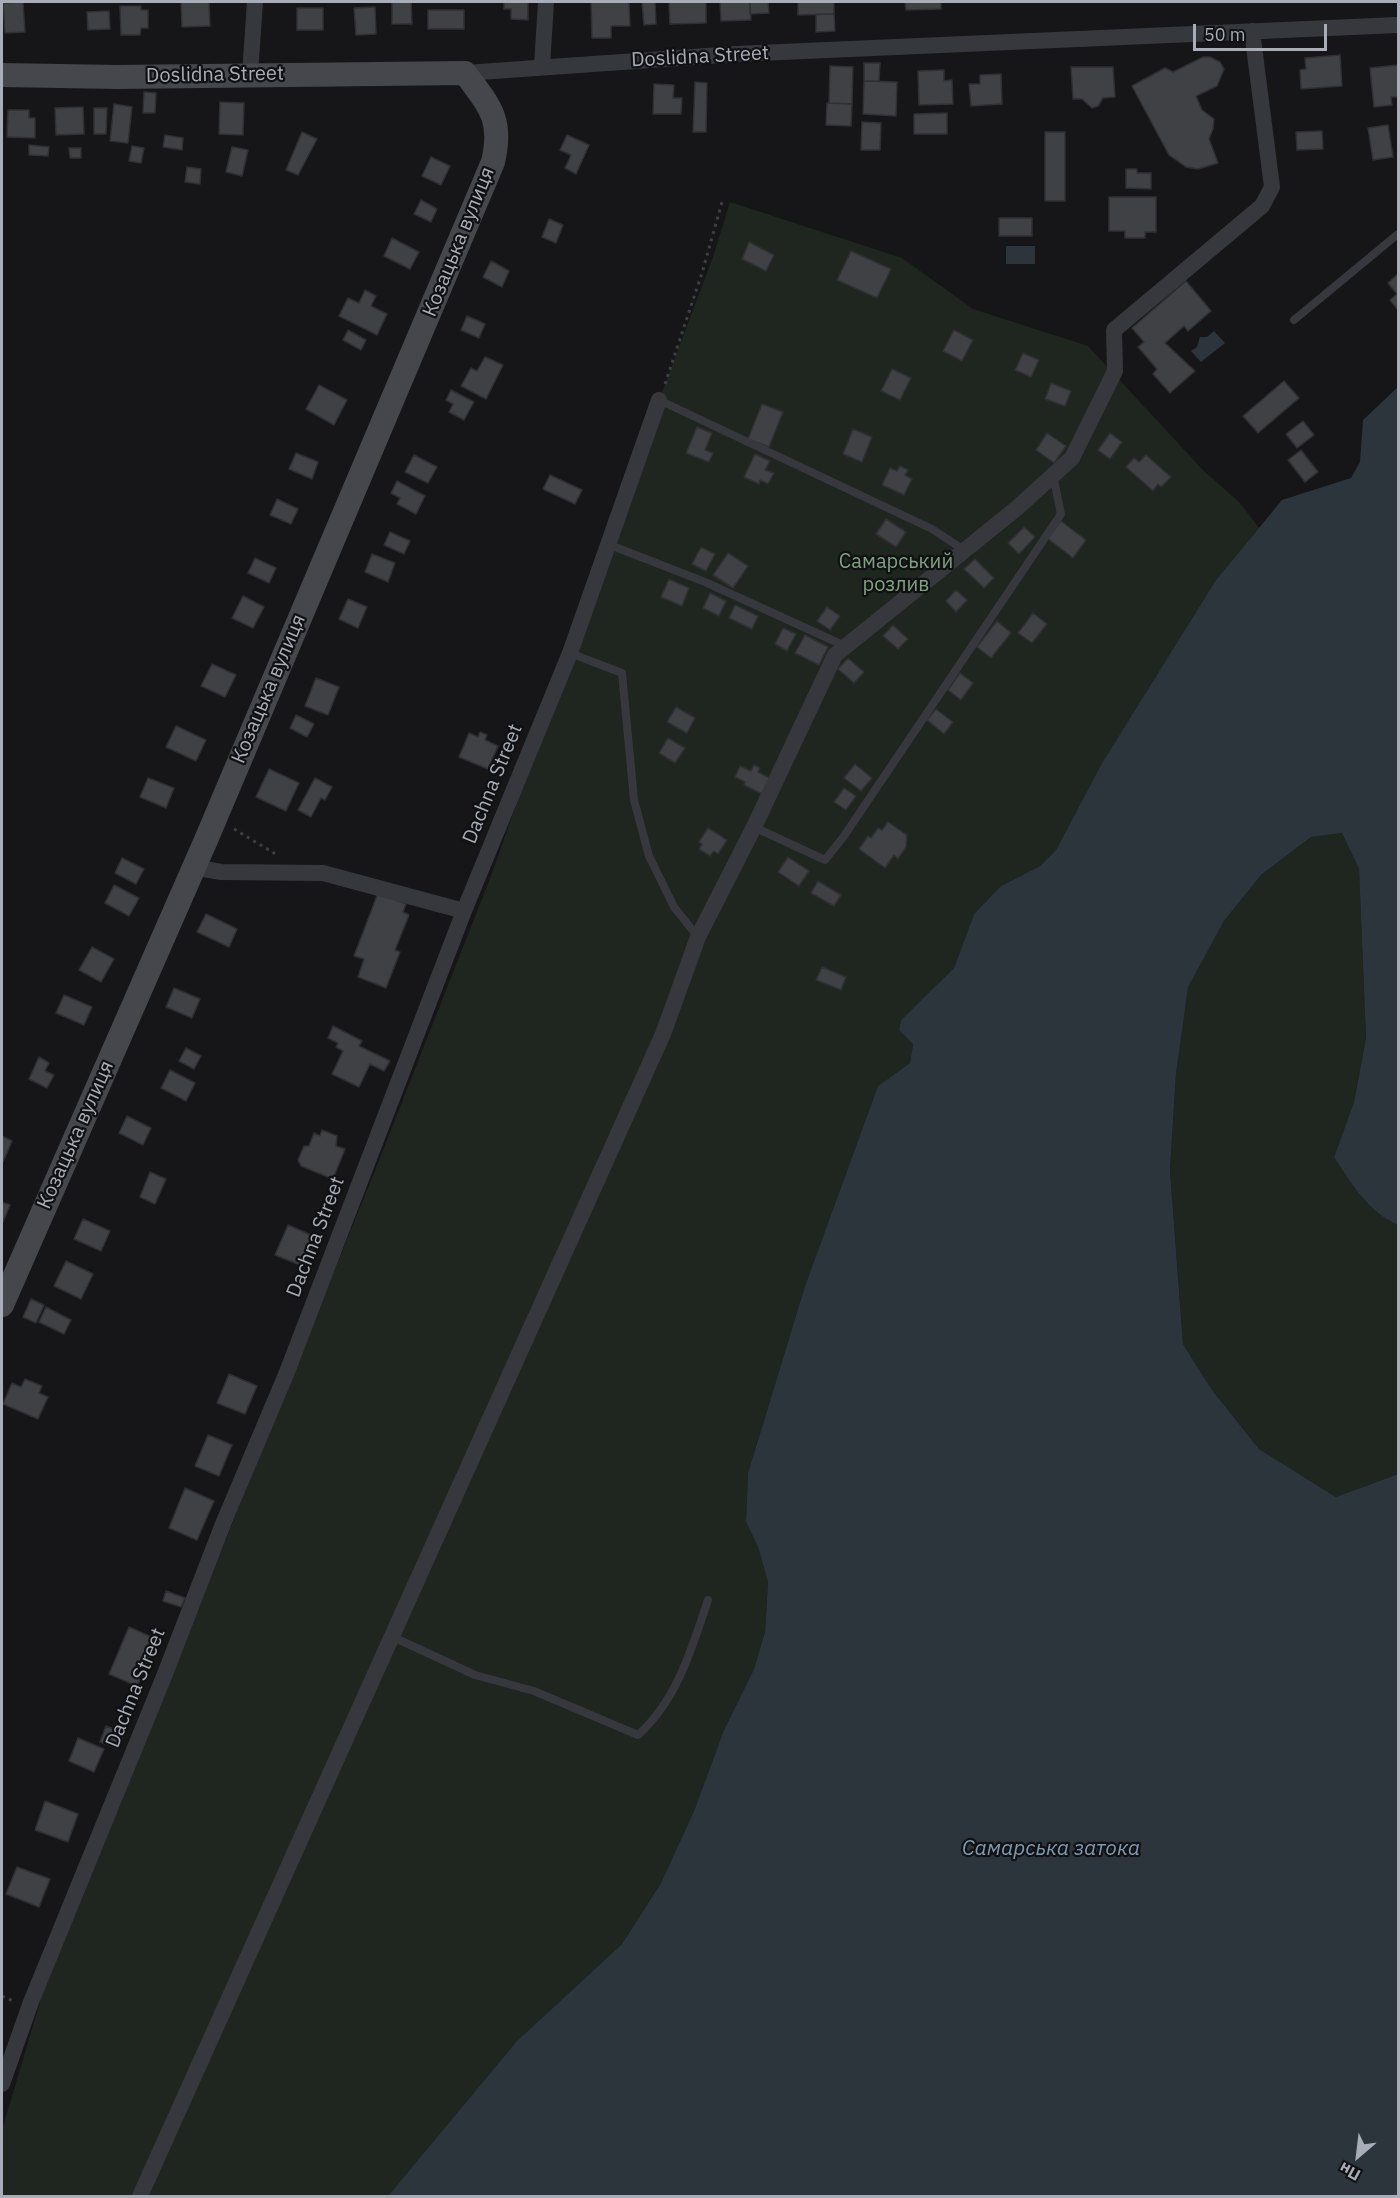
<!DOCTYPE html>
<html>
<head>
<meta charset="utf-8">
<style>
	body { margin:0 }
	#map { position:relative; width:1400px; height:2198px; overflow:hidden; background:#161618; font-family:"IBM Plex Sans",sans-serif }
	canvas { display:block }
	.frame { position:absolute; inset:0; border:3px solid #a8adb8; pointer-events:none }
	.north { position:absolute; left:1328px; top:2126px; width:60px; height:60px; -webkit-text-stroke:4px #111113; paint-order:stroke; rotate:208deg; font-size:16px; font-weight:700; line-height:24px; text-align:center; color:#a8adb8 }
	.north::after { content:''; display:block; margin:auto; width:21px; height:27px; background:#a8adb8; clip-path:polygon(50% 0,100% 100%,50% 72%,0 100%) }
	.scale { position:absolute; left:1193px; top:24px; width:134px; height:27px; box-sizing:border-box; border:3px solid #a8adb8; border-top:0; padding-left:8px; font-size:18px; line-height:21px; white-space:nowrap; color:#a8adb8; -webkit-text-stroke:4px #111113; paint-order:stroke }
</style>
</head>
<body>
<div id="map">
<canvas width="1400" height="2198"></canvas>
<div class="frame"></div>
<div class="north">Пн</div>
<div class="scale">50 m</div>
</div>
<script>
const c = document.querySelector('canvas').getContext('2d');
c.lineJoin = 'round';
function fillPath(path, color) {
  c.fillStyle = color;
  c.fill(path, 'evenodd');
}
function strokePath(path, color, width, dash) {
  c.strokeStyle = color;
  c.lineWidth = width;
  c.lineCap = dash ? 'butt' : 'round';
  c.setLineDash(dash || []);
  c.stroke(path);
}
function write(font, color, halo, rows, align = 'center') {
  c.font = font + ' "IBM Plex Sans",sans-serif';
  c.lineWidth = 4.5;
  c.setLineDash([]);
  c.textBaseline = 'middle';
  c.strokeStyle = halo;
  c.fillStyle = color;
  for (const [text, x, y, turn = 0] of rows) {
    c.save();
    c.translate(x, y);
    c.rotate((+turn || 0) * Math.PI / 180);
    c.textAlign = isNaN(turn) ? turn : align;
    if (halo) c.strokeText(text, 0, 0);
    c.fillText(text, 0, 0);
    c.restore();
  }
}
const green = new Path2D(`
	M730 202 902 258 973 309 1088 346 1203 470 1240 503 1259 528 1216 580 1102 763 1056 850 1040 866 1001 886 974 914 954 968 901 1020 899 1030 913 1044 910 1063 878 1086 805 1286 748 1473 746 1522 758 1547 768 1582 765 1632 754 1669 724 1730 694 1811 661 1883 622 1944 517 2041 388 2196H2V2130L43 1992 380 1158 491 876 659 400 713 257Z
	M1342 833 1359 869 1366 1038 1354 1102 1334 1157C1351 1183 1368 1212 1398 1225V1474L1336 1497 1259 1449 1212 1390 1183 1344 1170 1170 1176 1074 1187 987 1224 921 1261 875 1311 837Z`);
const water = new Path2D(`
	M1006 246H1035V264H1006Z
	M1214 331 1225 343 1201 362 1191 351 1197 347 1200 337H1207Z
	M1398 387V1225C1368 1212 1351 1183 1334 1157L1354 1102 1366 1038 1359 869 1342 833 1311 837 1261 875 1224 921 1188 987 1176 1074 1170 1170 1183 1344 1212 1390 1259 1449 1336 1497 1398 1474V2196H388L517 2041 622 1944 661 1883 694 1811 724 1730 754 1669 765 1632 768 1582 758 1547 746 1522 748 1473 805 1286 878 1086 910 1063 913 1044 899 1030 901 1020 954 968 974 914 1001 886 1040 866 1056 850 1102 763 1216 580 1259 528 1282 500 1351 478 1360 462 1363 420Z`);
const building = new Path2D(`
	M23 2 25 32 5 33 3 3Z
	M181 2H209L210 26 182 27Z
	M392 2H411L412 24H392Z
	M504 2H528V20L511 19V9H504Z
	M591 2H629L630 26H611V38H592Z
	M642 2H655L656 24 644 25Z
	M669 2H706V23L670 24Z
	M720 2H750L751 20 721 21Z
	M750 2H768L769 13 750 14Z
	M798 2H834V14L798 15Z
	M905 2H941V9L906 10Z
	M120 6H141V10H148V28H141L140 35H121Z
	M375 7 376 34 356 35 354 8Z
	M297 8H323V30H297Z
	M428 10H464V29H428Z
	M109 11 110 29 88 30 87 12Z
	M816 14H834L835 31 816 32Z
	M1340 55 1342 86 1301 89 1300 70 1306 69 1305 58Z
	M1203 57H1210L1220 62 1224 69 1217 86 1196 96 1202 110 1214 119 1213 129 1209 139 1218 163 1198 169 1186 167 1169 155 1132 86 1165 68 1173 72Z
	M864 63H880L879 81H864Z
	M1398 65V97H1391L1392 105 1374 107 1370 68Z
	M830 66 853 67 852 104 829 103Z
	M1071 67H1113L1115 97 1103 98 1098 106 1092 108 1082 99H1073Z
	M944 70V81L952 80 953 104 919 105 918 71Z
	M1001 74 1002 104 971 106 969 84H980V75Z
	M864 81 897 82 896 116 863 114Z
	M695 82 707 83 706 132H693Z
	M654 84 674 85 673 98H682L681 114H653Z
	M144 92 156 93 155 113H143Z
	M220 102 244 103 243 135 219 134Z
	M827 103 852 104 851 126 826 125Z
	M114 104 132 107 128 143 110 141Z
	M83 107 84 134 56 135 55 108Z
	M94 108H107L106 134H94Z
	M8 110H29V118H35V138L7 137Z
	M947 113V134H914V114Z
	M862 122 881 123 880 150H861Z
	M1388 125 1393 157 1373 160 1368 128Z
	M1322 131 1323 149 1297 150 1296 132Z
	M302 132 317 139 298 175 286 170Z
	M1045 132H1065V201H1045Z
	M165 135 183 138 182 150 163 147Z
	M567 135 589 145 576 174 565 168 571 155 560 150Z
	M29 145 49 147 48 156 29 155Z
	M132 146 144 148 141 163 129 161Z
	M232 147 248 150 242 176 226 172Z
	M69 148H81V158H70Z
	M431 157 450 166 441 185 422 176Z
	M187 167 201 169 200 184 185 182Z
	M1126 169H1137V173H1151V189L1126 188Z
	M1109 197H1156V232H1145V238H1125V231H1109Z
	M421 200 437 209 431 222 414 214Z
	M999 218H1032V236H999Z
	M549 219 563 225 556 243 542 237Z
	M392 238 419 252 410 269 384 256Z
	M749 242 774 255 766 271 742 259Z
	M851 251 891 269 877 298 837 280Z
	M491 261 509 271 502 287 483 277Z
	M1398 274V310L1390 300 1397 294 1388 283Z
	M1186 281 1211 311 1188 331 1184 326 1165 343 1195 371 1170 393 1153 374 1157 369 1138 347 1144 342 1132 328Z
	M365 290 376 296 371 306 387 314 377 335 339 316 348 298 359 303Z
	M467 316 485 324 479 338 461 330Z
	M348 330 366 340 361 350 343 340Z
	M954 330 973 340 962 361 943 351Z
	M1023 353 1039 360 1031 377 1015 370Z
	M485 357 503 365 486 399 461 386 471 368 477 371Z
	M892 369 911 378 900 400 881 391Z
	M1284 381 1299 398 1258 433 1243 416Z
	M1051 383 1071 391 1065 406 1045 399Z
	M319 385 347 400 334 425 306 409Z
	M451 390 474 402 464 420 449 412 453 404 446 400Z
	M762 404 783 412 769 447 748 439Z
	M1303 421 1314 435 1297 448 1286 434Z
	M697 427 712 433 705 450 713 453 709 462 686 453Z
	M853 429 872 437 862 462 843 454Z
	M1047 433 1066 446 1054 463 1036 450Z
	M1110 433 1122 442 1110 459 1098 450Z
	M1301 450 1318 472 1305 482 1288 460Z
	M296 453 318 462 312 479 289 469Z
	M755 454 770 461 765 470 774 473 768 484 760 480 759 484 744 477Z
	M414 455 437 467 428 483 405 472Z
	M1146 455 1171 477 1161 487 1158 484 1153 491 1126 467 1134 458 1139 462Z
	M900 466 908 470 905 475 912 479 904 495 882 485 890 468 897 471Z
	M550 475 582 490 575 504 543 489Z
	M397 481 425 496 416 514 397 504 400 498 391 493Z
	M277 499 298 509 291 524 270 515Z
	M886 519 906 532 896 547 876 534Z
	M1061 521 1086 540 1073 558 1047 538Z
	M1024 527 1035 537 1019 554 1008 543Z
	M390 532 410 541 404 554 384 545Z
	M701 547 715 554 706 571 692 564Z
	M728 553 748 566 733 588 713 575Z
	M372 554 395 563 388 582 365 572Z
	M255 558 276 568 269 583 248 573Z
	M975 559 994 578 984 588 964 569Z
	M669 579 689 588 682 606 661 597Z
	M956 590 967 600 956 612 946 601Z
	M710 593 726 601 719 616 703 608Z
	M243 596 264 607 253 628 232 618Z
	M348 599 367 607 358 628 339 619Z
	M735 605 758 616 752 629 729 618Z
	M827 607 840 616 830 630 817 621Z
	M1033 613 1047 624 1032 643 1018 633Z
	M997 621 1011 633 991 658 977 647Z
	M893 625 908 639 898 649 883 636Z
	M783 628 796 634 787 651 775 644Z
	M805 635 828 647 819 665 795 653Z
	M848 658 864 672 854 683 838 669Z
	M212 664 236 675 225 697 201 686Z
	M960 673 973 683 961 700 948 690Z
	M316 678 339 687 328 715 305 706Z
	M676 707 695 718 687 733 667 722Z
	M936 709 953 722 944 734 927 720Z
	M296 715 314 724 307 737 290 728Z
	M176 726 206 740 196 761 166 747Z
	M480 732 487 735 485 740 498 746 488 769 459 757 469 733 478 737Z
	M668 738 685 748 675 763 659 753Z
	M855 764 872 778 861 791 844 778Z
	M754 765 760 768 758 772 770 778 762 794 744 785 745 782 735 777 740 766 751 771Z
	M269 769 299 783 286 811 256 797Z
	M148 778 174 788 166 808 140 797Z
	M315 778 332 787 325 800 321 798 311 817 298 810Z
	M844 788 856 796 846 810 834 802Z
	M888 822 907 835 906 847 898 859 894 855 885 868 859 849 868 836 871 838 878 828 882 830Z
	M708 828 727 840 718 854 714 851 710 856 699 849 702 844 699 842Z
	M788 857 809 871 799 886 778 872Z
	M122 858 144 869 136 884 115 873Z
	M818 881 841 895 834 906 811 893Z
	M114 885 139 898 129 916 105 903Z
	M378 893 406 904 403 912 409 915 395 950 400 952 386 988 358 977 364 959 354 956Z
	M206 914 237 929 229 947 197 932Z
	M92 947 114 959 101 982 79 970Z
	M822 967 846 977 841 990 816 980Z
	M174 988 200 999 192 1018 166 1007Z
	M64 995 92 1007 84 1025 56 1013Z
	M333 1026 362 1041 359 1046 390 1061 384 1071 370 1064 359 1087 332 1074 343 1051 336 1047 338 1043 328 1038Z
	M186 1048 201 1056 194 1069 179 1061Z
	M39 1057 49 1063 45 1071 54 1075 47 1088 29 1079Z
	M170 1070 195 1083 186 1101 161 1088Z
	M127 1116 151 1128 143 1145 119 1133Z
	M322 1130 337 1136 336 1146 345 1149 333 1179 301 1166 298 1160 304 1146H309L314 1133 320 1136Z
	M2 1136 12 1141 2 1164Z
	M150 1172 166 1179 155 1204 140 1197Z
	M2 1202 10 1205 2 1224Z
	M83 1219 110 1231 101 1251 74 1239Z
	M288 1225 318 1238 305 1267 275 1255Z
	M66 1261 93 1274 81 1299 54 1286Z
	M31 1299 44 1305 36 1323 23 1317Z
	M46 1307 71 1320 64 1334 39 1322Z
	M229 1374 257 1386 245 1414 217 1403Z
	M25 1379 42 1386 39 1393 48 1397 38 1419 3 1404 12 1383 21 1387Z
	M208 1435 232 1445 219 1476 195 1466Z
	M185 1488 214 1501 197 1540 169 1528Z
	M166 1591 185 1598 181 1607 163 1601Z
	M129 1627 158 1640 137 1686 109 1674Z
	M106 1726 124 1733 118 1749 100 1742Z
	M78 1738 104 1749 94 1772 69 1761Z
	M45 1801 78 1814 68 1842 35 1830Z
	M17 1867 50 1879 39 1907 6 1894Z`);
const path = new Path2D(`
	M665 384 702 273 722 202
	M234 829 277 855
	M2 1996 13 2001`);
const lane = new Path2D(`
	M1294 320 1398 234
	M659 400 932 529 964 550
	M610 545 705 582 845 646
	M570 653 622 673 634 800 649 856 674 907 698 937
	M754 827 825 860 844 836 1061 514 1053 475
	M393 1637 475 1675 534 1691 638 1735C677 1700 692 1648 708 1600`);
const street = new Path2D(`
	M542 66 546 2
	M465 73 736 54 1398 25
	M250 74 255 2
	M193 867 221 872 323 873 464 911
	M2 2084 31 2002 163 1679 223 1524 287 1372 464 911 570 653 659 400
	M140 2196 663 1034 698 937 754 827 835 655 1017 508 1072 458 1115 371 1114 330 1262 206 1272 187 1252 31`);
const secondary = new Path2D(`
	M2 75 117 77 465 73C490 107 503 119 493 162L206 840 2 1305`);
const streetNames = [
	["Doslidna Street",700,57,-3],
	["Doslidna Street",215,75,-1],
	["Козацька вулиця",459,242,-68],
	["Козацька вулиця",269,689,-67],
	["Dachna Street",493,784,-68],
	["Козацька вулиця",76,1135,-66],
	["Dachna Street",316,1237,-69],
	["Dachna Street",136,1688,-68]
];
const parkNames = [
	["Самарський",896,562],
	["розлив",896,585]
];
const waterNames = [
	["Самарська затока",1051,1849]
];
fillPath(green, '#1e261f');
fillPath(water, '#2c353c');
fillPath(building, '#404145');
strokePath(building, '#303034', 1.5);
strokePath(path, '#3d3f44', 3, [3, 4.5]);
strokePath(lane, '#37383d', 8);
strokePath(street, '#37383d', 16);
strokePath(secondary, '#45474d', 24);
write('20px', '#a8adb8', '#111113', streetNames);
write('20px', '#7fa381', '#111113', parkNames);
write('italic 21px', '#7f9bb3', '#111113', waterNames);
</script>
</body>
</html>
